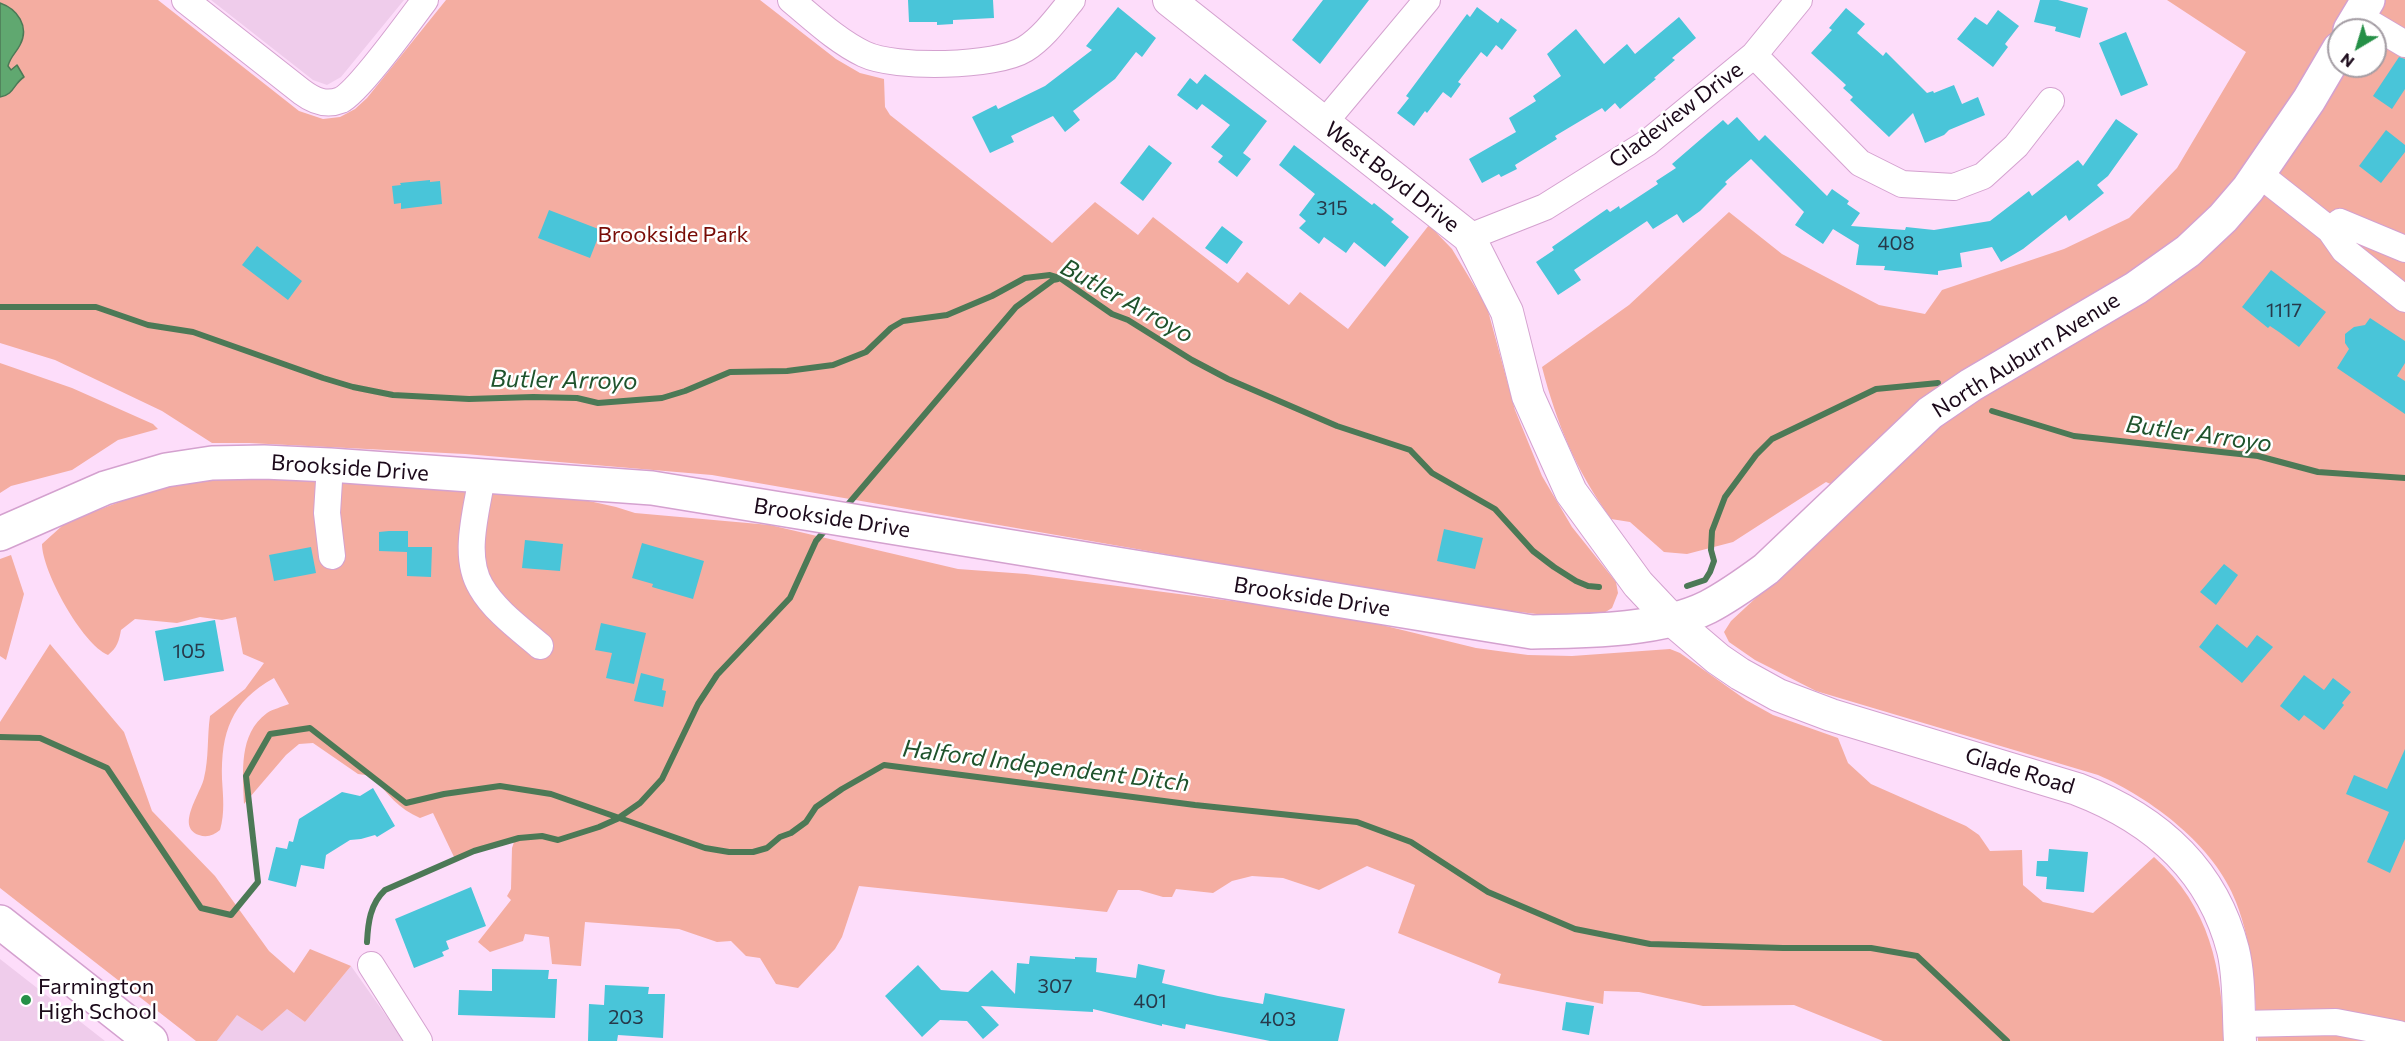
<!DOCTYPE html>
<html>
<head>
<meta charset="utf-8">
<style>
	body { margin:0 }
	#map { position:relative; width:2405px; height:1041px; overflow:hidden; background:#fdddfa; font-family:Commissioner,sans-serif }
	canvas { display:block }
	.north { position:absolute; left:2327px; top:18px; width:60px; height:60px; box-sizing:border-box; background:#fff; border:2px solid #a49da4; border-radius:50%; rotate:218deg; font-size:16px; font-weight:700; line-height:24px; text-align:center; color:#1c0a1b }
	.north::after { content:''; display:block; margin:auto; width:21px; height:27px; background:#259047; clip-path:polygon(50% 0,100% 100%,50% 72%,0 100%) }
</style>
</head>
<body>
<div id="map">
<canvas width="2405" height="1041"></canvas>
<div class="north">N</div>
</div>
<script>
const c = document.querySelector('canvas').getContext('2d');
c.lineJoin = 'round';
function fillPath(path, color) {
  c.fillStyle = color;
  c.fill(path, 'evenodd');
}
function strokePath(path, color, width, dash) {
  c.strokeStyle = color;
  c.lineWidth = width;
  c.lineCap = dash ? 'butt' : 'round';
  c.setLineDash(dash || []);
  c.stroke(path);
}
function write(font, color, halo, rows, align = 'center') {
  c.font = font + ' Commissioner,sans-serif';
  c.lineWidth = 5;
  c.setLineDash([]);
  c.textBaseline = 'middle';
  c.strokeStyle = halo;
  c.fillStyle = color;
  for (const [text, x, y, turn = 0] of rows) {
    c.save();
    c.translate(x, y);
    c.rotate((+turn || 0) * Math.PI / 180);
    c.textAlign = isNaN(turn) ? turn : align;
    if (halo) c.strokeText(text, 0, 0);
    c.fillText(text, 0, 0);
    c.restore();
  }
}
const built = new Path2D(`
	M211 0H404L341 77 327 85 313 80Z
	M0 959 105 1041H0Z
	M351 966 404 1041H217L237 1014 287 1009 305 1022Z`);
const green = new Path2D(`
	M0 0H158L299 111 323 119 340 117 355 109 367 98 446 0H760L836 59 860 73 884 79 885 107 890 115 1052 243 1095 202 1138 235 1153 217 1238 283 1247 272 1289 305 1300 292 1348 329 1429 225 1452 249 1487 307 1515 410 1542 476 1572 527 1616 582 1618 593 1612 608 1599 616 1545 615 1452 604 712 475 465 454 249 443H212L162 411 55 360 0 343Z
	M2167 0H2356L2284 120 2200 227 1837 487 1826 482 1733 542 1687 554 1664 552 1630 522 1611 519C1576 470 1557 425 1542 367L1629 305 1729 212 1782 254 1879 305 1925 314 1942 290 2064 249 2129 218 2177 168 2246 52Z
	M2380 0H2405V1041H2258C2255 995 2253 945 2236 902 2215 846 2151 798 2098 775L1816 691 1755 660 1729 642 1724 632 1731 621 1774 581 1932 426 2162 282 2341 66H2375V30Z
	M0 363 72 388 153 424 158 429 118 440 72 470 11 486 0 493Z
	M231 478H269L571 497 616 507 635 513 770 525 958 569 1026 574 1309 611 1353 618 1476 648 1528 655 1572 656 1670 649 1680 653 1746 700 1773 715 1838 738 1848 763 1871 784 1966 826 1979 835 1990 851 2022 850 2023 885 2043 902 2093 913 2154 857C2210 907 2222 968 2224 1041H1883L1794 1005 1703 1006 1639 992 1604 991 1603 1004 1498 983 1501 974 1398 933 1415 885 1367 866 1319 890 1283 878 1252 876 1232 881 1213 893 1176 889 1172 897H1163L1139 890H1118L1107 912 859 886 842 937 835 949 798 988 776 984 760 958 746 956 731 941 717 942 679 929 585 922 581 966 552 964 549 937 525 934 523 941 490 952 478 942 511 900 507 896 511 889 512 848 514 842 455 859 433 813 420 818C399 809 387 794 373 776L358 774 313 743 299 744 286 755 244 804C243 773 238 734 267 713 273 709 282 707 289 704L274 678C231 702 221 732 222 779 223 797 225 812 220 830 214 835 207 838 199 835 175 827 201 793 204 778 209 758 207 737 210 716L245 689 264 663 243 654 236 617 222 620 200 617 177 623 135 619 121 630C119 641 117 648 108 655 82 644 42 571 42 544L63 525 75 519 140 494 168 485Z
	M11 555 24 594 6 660 0 656V559Z
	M50 644 124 732 152 811 215 876 269 951 294 973 310 949 351 966 305 1022 287 1009 262 1031 237 1015 217 1041H196L0 888V722Z`);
const water = new Path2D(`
	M0 3C17 9 30 26 20 45 16 53 10 57 8 66L11 70 17 65 24 77C14 83 14 95 0 97Z`);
const stream = new Path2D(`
	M0 307H96L148 325 193 332 323 378 353 387 393 395 469 399 533 397 577 398 598 403 662 398 685 391 730 372 787 371 833 365 866 352 891 328 903 321 947 315 992 296 1025 278 1050 275 1060 278 1112 314 1128 320 1192 360 1228 379 1337 426 1410 450 1432 473 1495 509 1533 551 1554 567 1576 581 1588 586 1599 587
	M1992 411 2074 436 2258 456 2318 472 2405 478
	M844 509 1016 307 1053 280 1058 279
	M1687 586 1705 580 1710 572 1714 561 1711 550 1712 531 1725 497 1756 455 1772 439 1876 389 1938 383
	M0 737 40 738 107 768 201 908 231 915 258 882 246 776 270 734 310 728 406 803 444 794 500 786 551 794 705 848 729 852H753L767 848 780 837 791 833 806 822 816 807 842 789 884 765 1195 805 1357 822 1411 842 1488 892 1575 929 1650 944 1783 948H1871L1917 956 2007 1041
	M367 942C368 923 370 904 385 890L474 851 519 838 542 836 558 840 599 827 617 819 640 803 662 779 698 704 717 675 790 598 816 541 827 528`);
const building = new Path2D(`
	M908 0H993L994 18 953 20V24L937 25V22H909Z
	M1323 0H1369L1320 64 1292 40Z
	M2040 0H2058L2088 8 2080 38 2055 31 2056 27 2034 22Z
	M1118 7 1156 38 1142 57 1136 52 1115 79 1073 111 1080 120 1065 132 1053 116 1011 136 1014 142 990 153 972 117 996 105 998 109 1045 86 1092 50 1086 46Z
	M1477 7 1498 23 1501 18 1517 30 1502 50 1496 45 1487 57 1481 52 1458 82 1461 84 1451 98 1443 92 1427 113 1425 111 1414 126 1397 113 1409 98 1406 96 1467 14 1470 17Z
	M1846 8 1865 24 1857 33 1883 56 1886 52 1927 93 1933 91 1934 93 1954 85 1962 104 1978 97 1985 115 1949 130 1944 135 1925 143 1913 113 1889 137 1850 100 1853 97 1843 88 1846 85 1811 53 1832 30 1829 28Z
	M1998 10 2019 26 2005 44 2008 47 1993 67 1957 39 1975 17 1987 25Z
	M1679 17 1696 38 1672 58 1675 60 1654 78 1656 79 1620 109 1615 103 1605 112 1602 108 1555 136 1557 139 1515 165 1517 169 1501 177 1499 174 1482 183 1469 159 1516 132 1509 118 1536 101 1533 96 1561 76 1547 54 1576 29 1604 64 1627 44 1635 54Z
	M2126 32 2148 85 2121 96 2099 43Z
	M2399 57 2405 59V89L2392 109 2373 96Z
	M1205 74 1267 121 1243 153 1251 159 1237 177 1218 162 1223 156 1211 147 1230 125 1202 104 1197 110 1177 95 1190 78 1197 84Z
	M1737 117 1759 141 1765 135 1827 196 1832 189 1849 201 1847 204 1860 213 1851 226 1905 230 1906 227 1934 230 1990 221 2029 191 2032 196 2078 160 2083 166 2116 119 2138 134 2108 176 2097 185 2104 193 2069 221 2066 215 2023 249 2001 262 1992 247 1960 253 1962 267 1938 271V275L1884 270 1885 266 1856 265 1859 245 1833 229 1823 244 1795 225 1804 212 1751 159 1725 182 1727 184 1700 211 1683 223 1677 214 1653 229 1647 221 1574 270 1581 280 1558 295 1536 262 1554 250 1552 247 1607 209 1610 212 1619 206 1620 209 1658 184 1656 181 1676 168 1672 164 1723 120 1728 125Z
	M2386 130 2405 145V152L2381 183 2359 166Z
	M1149 145 1172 163 1143 201 1120 183Z
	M1294 145 1372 205 1374 203 1394 219 1391 222 1409 237 1385 267 1354 242 1346 253 1324 237 1319 244 1299 228 1306 221 1299 215 1315 194 1279 165Z
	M430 180V182L440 181 442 204 401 209V203L394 204 392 186 401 185 400 183Z
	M549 210 601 230 590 258 538 238Z
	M1222 226 1243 242 1227 264 1205 248Z
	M257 246 302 281 288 300 242 265Z
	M2271 270 2326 312 2299 347 2279 332 2270 326 2268 328 2242 307Z
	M2370 318 2405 341V363L2397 376 2405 381V414L2337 368 2349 349 2345 343V334L2354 327 2365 325Z
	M1444 529 1483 538 1475 569 1437 561Z
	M389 531H408V547H432L431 577 407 576V552L379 551V532Z
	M525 540 563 544 560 571 522 568Z
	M642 543 704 561 693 599 652 587 653 584 632 578Z
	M311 547 316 573 274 581 269 555Z
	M2224 564 2238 575 2216 605 2200 592Z
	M215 620 224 671 164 681 155 631Z
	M601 623 646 633 634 684 606 678 612 653 595 650Z
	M2217 624 2247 648 2257 635 2273 647 2242 683 2199 647Z
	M641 673 664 679 662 690 666 691 663 707 634 701Z
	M2304 675 2324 690 2333 678 2351 692 2342 703 2344 705 2324 730 2304 715 2299 721 2280 706Z
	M2405 749V839L2390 873 2367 862 2389 812 2346 794 2354 775 2387 789Z
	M373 788 395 826 377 837 375 835 361 839 350 840 326 855 324 869 301 865 296 887 268 880 276 847 287 849 289 841 293 842 299 819 342 792 360 796Z
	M2049 849 2088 852 2084 892 2046 889 2047 877 2036 876 2037 861H2048Z
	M471 887 486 926 446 941 449 949 442 952 444 956 414 968 395 919Z
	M1030 956 1075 959V957L1097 958 1096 972 1136 978 1138 964 1165 970 1162 983 1218 996 1263 1004 1265 993 1345 1009 1338 1041H1270L1186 1024 1185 1029 1162 1024V1026L1093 1009V1012L981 1006 999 1025 983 1039 967 1021 940 1020 922 1037 885 996 918 965 941 990 968 992 992 970 1015 994 1017 963 1029 964Z
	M492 969 549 970 548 979H557L555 1018 458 1015 459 990 492 991Z
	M605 985 649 987 648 994H665L663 1038 618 1035 617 1041H588L589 1004 604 1005Z
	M1566 1002 1594 1006 1589 1035 1562 1030Z`);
const minor = new Path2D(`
	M185 0 302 92C314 101 326 106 341 100 359 91 410 20 425 0
	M791 0C814 19 837 41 864 54 895 69 996 67 1025 49 1044 37 1058 17 1072 0
	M2358 16 2405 44
	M1754 55 1860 163 1902 184 1954 187 1983 176 2016 146 2051 101
	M1324 123 1427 0
	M2259 174 2330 230 2344 250 2405 299
	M2330 230 2340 222 2405 249
	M1469 237 1545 207 1647 143 1754 55 1799 0
	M330 465 327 513 332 556
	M482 476C477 510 462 556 481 587 494 610 520 629 540 646
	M371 965 419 1041
	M2239 1024 2336 1022 2399 1034 2405 1037`);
const tertiary = new Path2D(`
	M1169 0 1469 237 1507 312 1528 396 1571 492 1638 584 1671 619 1718 659 1740 674 1778 695 1831 715 2077 789C2153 818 2212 868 2233 950 2240 978 2238 1012 2240 1041`);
const secondary = new Path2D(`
	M2350 30 2368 0
	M0 534 105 488 166 470 212 463 264 462 330 465 652 488 1532 632C1585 631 1660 631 1708 607 1729 596 1747 583 1766 569L1930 413 1971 385 2136 288 2188 251 2223 218 2248 189 2309 100 2339 49
	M0 922 151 1041`);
const markers = [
	[26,1000,6,"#259047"]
];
const numberNames = [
	["315",1332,208],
	["408",1896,243],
	["1117",2284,310],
	["105",189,651],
	["307",1055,986],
	["401",1150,1001],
	["203",626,1017],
	["403",1278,1019]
];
const streetNames = [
	["Gladeview Drive",1676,115,-37],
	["West Boyd Drive",1392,177,38],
	["North Auburn Avenue",2026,355,-32],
	["Brookside Drive",350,468,4],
	["Brookside Drive",832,518,9],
	["Brookside Drive",1312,597,9],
	["Glade Road",2020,771,17]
];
const parkNames = [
	["Brookside Park",673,235]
];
const poiNames = [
	["Farmington",38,987],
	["High School",38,1012]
];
const waterNames = [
	["Butler Arroyo",1127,301,29],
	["Butler Arroyo",564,380,1],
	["Butler Arroyo",2199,434,8],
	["Halford Independent Ditch",1046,766,7]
];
fillPath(built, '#efcceb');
fillPath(green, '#f4ada1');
fillPath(water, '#60a870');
strokePath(water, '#4c7956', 1.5);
strokePath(stream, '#4c7956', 6);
fillPath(building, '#49c5d9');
strokePath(minor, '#d4a1cf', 28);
strokePath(tertiary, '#d4a1cf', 34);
strokePath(secondary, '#d4a1cf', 36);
strokePath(minor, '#fff', 26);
strokePath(tertiary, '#fff', 32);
strokePath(secondary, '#fff', 33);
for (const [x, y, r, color] of markers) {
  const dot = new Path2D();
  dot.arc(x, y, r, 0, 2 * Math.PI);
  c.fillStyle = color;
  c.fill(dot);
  strokePath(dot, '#fff', 2);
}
write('20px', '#27394a', null, numberNames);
write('22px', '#1c0a1b', '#fff', streetNames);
write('22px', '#780c06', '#fff', parkNames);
write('22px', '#1c0a1b', '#fff', poiNames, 'left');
write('italic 24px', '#1f532c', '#fff', waterNames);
</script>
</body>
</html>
